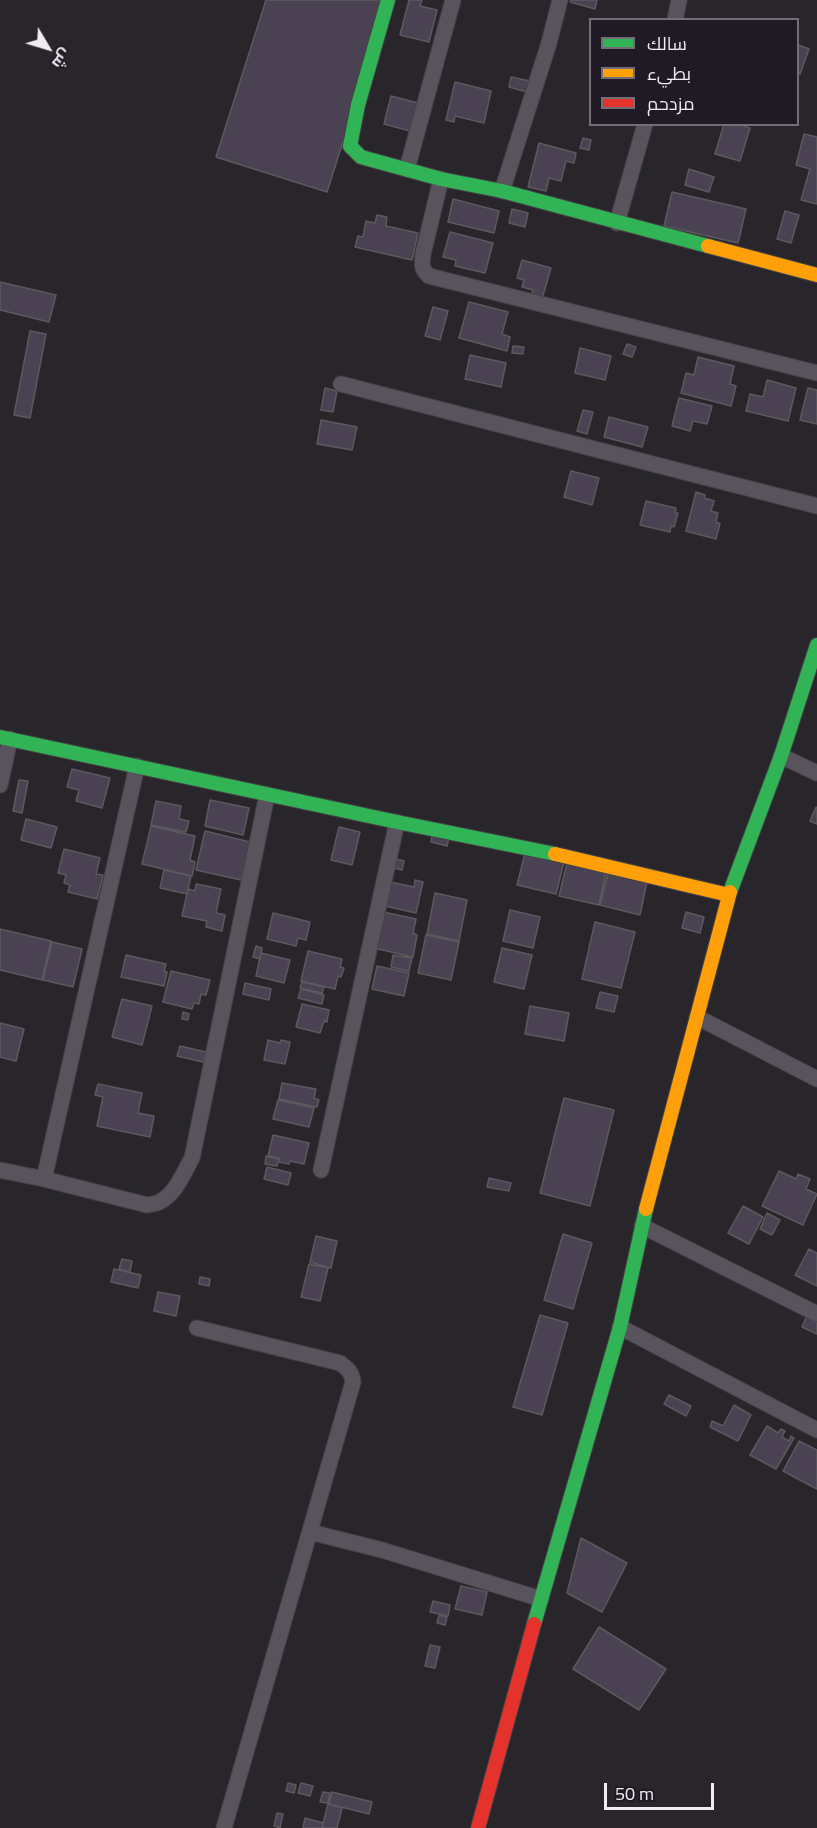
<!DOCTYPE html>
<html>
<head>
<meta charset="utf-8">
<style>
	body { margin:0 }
	#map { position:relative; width:817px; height:1828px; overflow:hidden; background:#29262b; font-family:Georgia,Cairo,serif }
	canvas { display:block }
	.legend { position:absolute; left:589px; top:18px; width:210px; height:108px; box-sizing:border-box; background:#1f1a24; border:2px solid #726e77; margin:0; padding:8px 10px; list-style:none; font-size:18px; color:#efecf3 }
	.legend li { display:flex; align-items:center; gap:12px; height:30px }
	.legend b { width:30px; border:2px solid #726e77 }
	.north { position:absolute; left:18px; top:18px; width:60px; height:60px; -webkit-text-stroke:4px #1f1a24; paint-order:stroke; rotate:128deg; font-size:16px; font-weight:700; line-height:24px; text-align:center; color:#efecf3 }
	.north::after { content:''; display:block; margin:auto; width:21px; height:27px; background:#efecf3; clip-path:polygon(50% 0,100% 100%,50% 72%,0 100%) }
	.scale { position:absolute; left:604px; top:1783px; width:110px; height:27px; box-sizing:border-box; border:3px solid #efecf3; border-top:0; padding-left:8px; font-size:18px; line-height:21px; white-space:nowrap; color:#efecf3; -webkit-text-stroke:4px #1f1a24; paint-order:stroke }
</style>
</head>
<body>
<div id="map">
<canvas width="817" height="1828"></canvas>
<ul class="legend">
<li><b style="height:8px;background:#30b455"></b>سالك</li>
<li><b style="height:8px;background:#ff9f0a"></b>بطيء</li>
<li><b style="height:8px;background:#e5322d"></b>مزدحم</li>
</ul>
<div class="north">ش</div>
<div class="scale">50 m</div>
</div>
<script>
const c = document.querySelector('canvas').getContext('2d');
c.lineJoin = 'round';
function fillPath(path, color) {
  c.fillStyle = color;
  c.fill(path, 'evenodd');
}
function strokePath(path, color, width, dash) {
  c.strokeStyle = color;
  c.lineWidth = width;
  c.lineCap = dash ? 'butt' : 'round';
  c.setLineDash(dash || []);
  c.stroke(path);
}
const building = new Path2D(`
	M266 0H388L327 192 216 157Z
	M409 0H422L420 6 437 10 429 42 400 35Z
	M571 0H597L595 9 570 2Z
	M798 45 809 49 800 74 798 73Z
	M511 77 530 81 527 92 509 87Z
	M455 82 491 91 484 123 455 116 454 122 446 120Z
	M391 96 418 103 410 131 384 124Z
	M724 124H738L750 128 740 161 715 154Z
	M804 134 817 137V204L801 200 810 169 796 165Z
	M583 138 591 140 589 150 580 148Z
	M539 143 576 153 574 163 566 161 561 181 549 178 546 191 528 187Z
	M689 169 714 177 709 192 685 185Z
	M672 192 746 209 738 243 664 226Z
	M453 199 499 211 494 233 448 222Z
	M512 209 528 213 525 227 509 223Z
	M785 211 799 215 791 243 777 239Z
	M377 215 387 217 386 226 418 233 412 260 355 247 358 236 363 237 366 221 375 223Z
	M450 232 493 243 485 273 455 266 456 260 443 257Z
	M522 260 551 268 542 299 531 296 533 290 522 287 524 280 517 278Z
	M0 282 56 295 49 322 0 310Z
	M469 302 508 312 502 334 510 337 507 351 459 338Z
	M433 307 448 311 440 340 425 336Z
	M30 331 46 334 30 418 14 415Z
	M627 344 636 347 632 357 623 354Z
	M513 346 524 347 523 354 512 353Z
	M580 348 611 356 605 380 575 373Z
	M470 355 506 363 501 387 465 379Z
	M698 357 734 366 730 384 736 386 731 406 681 393 686 373 694 375Z
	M767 380 796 388 788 421 746 411 750 394 763 397Z
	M325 388 337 391 333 412 321 410Z
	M808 388 817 390V424L800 420Z
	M679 398 712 406 707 424 693 421 690 431 672 426Z
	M583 410 593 412 587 434 577 431Z
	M609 417 648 427 642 447 604 437Z
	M321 420 357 427 352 450 317 444Z
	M571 471 599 478 592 505 564 497Z
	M696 492 705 495 704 498 714 501 711 511 718 513 716 522 720 524 716 539 686 531Z
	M646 501 676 508 675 513H678L674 527 671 526 670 532 640 525Z
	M72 769 110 778 102 808 76 801 79 790 67 787Z
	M19 780 28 781 22 813 13 811Z
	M210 800 249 808 243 835 205 826Z
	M156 801 181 806 179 819 189 821 186 832 151 825Z
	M816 807 817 808V824L810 821Z
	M26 819 57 827 51 848 21 840Z
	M151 826 195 836 190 860 195 862 192 876 142 864Z
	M339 827 360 832 352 865 331 860Z
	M205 831 250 842 241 880 196 870Z
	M433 831 450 834 447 846 431 842Z
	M64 849 100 858 96 874 103 875 97 899 68 892 70 885 64 883 66 875 58 873Z
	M525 853 564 862 556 894 517 885Z
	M396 859 404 861 402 870 394 868Z
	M567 863 606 872 599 905 559 896Z
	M164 870 191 876 187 894 160 888Z
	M608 873 647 882 640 915 600 905Z
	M415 880 423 882 416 913 385 906 390 882 414 887Z
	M196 884 221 889 216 913 225 915 222 931 206 927 207 921 182 916 188 889 195 891Z
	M435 893 467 900 459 941 427 934Z
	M510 910 540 917 533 948 503 941Z
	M383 912 416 919 413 933 417 935 413 957 374 948Z
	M686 912 704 917 700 933 682 928Z
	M273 913 310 922 306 940 298 938 296 946 267 939Z
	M595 922 635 932 621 988 582 979Z
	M0 929 51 941 42 980 0 970Z
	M426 935 459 942 451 980 418 973Z
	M52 942 82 949 73 987 43 980Z
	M256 946 262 948 260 959 253 957Z
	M502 948 532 955 524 989 494 982Z
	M308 951 342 959 340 967 344 968 341 977 338 976 335 989 301 981Z
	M261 953 290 960 284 983 256 976Z
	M126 955 166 964 164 971 167 972 164 986 121 977Z
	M393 955 412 958 409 971 391 967Z
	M377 966 409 973 404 996 372 989Z
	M171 971 210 980 206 995 201 994 199 1004 194 1003 192 1009 163 1002Z
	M302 982 324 987 322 993 300 988Z
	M245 983 271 989 269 1000 243 994Z
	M301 989 324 995 322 1004 298 998Z
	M600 992 618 996 614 1012 596 1008Z
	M122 999 152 1006 142 1045 112 1037Z
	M302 1004 329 1010 327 1022 324 1021 320 1033 296 1027Z
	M530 1006 569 1013 564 1041 525 1034Z
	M183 1012 189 1014 188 1020 182 1019Z
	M0 1023 24 1029 16 1061 0 1057Z
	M268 1040 280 1043 281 1040 290 1042 285 1064 264 1060Z
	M180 1046 206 1052 203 1062 177 1056Z
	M282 1083 316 1089 314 1098 319 1100 317 1107 279 1099Z
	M98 1084 142 1093 138 1113 154 1116 150 1137 97 1126 103 1097 95 1095Z
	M564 1098 614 1110 590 1206 540 1193Z
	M278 1100 314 1108 309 1127 273 1119Z
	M273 1135 309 1143 304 1164 290 1161 289 1164 279 1162V1158L268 1156Z
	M266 1156 279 1159 277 1166 265 1164Z
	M267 1167 291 1173 288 1185 264 1179Z
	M779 1171 796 1179 798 1174 810 1179 806 1189 817 1194 803 1225 762 1206Z
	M489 1178 511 1183 509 1191 487 1187Z
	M743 1206 763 1217 749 1244 728 1233Z
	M767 1213 780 1220 772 1235 760 1229Z
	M563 1234 592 1243 573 1309 544 1300Z
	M316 1236 337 1241 331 1268 310 1262Z
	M809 1249 817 1253V1286L795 1275Z
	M122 1259 132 1261 130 1272 119 1269Z
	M309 1264 328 1268 320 1301 301 1297Z
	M114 1269 141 1275 138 1288 111 1282Z
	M200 1277 210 1279 209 1286 199 1284Z
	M158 1292 180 1296 176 1316 154 1311Z
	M808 1313 817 1317V1334L802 1327Z
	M540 1315 568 1323 542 1415 513 1407Z
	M669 1395 691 1406 686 1416 664 1404Z
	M734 1405 751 1415 738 1441 710 1427 712 1421 723 1426Z
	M767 1426 778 1433 781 1429 785 1431 782 1437 789 1441 791 1436 794 1438 776 1469 750 1455Z
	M799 1441 817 1450V1489L783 1471Z
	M581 1538 627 1563 602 1612 567 1593Z
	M461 1586 487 1592 482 1615 455 1609Z
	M433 1601 450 1605 448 1616 430 1612Z
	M439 1615 447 1617 445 1625 437 1623Z
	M599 1627 666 1669 639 1710 573 1669Z
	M430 1645 440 1647 435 1668 425 1666Z
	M288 1783 296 1785 294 1793 286 1791Z
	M301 1783 313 1786 310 1796 298 1793Z
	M323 1792 330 1793 328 1803 320 1802Z
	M332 1792 372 1802 369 1814 329 1804Z
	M328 1804 342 1808 337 1828H322Z
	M277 1813 283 1814 280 1828 274 1826Z
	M305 1818 323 1823 322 1828H303Z`);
const street = new Path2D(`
	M675 20 679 0
	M407 169 453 0
	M441 179 423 254C422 264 421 269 429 276L817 373
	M502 191 549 43 560 0
	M617 223 645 124
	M341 384 817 506
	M781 756 817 773
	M0 785 10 739
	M697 1017 817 1079
	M0 1170 44 1179 147 1205C152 1204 157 1204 161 1201 176 1193 184 1172 192 1158L267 795
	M321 1170 397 822
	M44 1179 137 766
	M642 1226 817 1314
	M620 1327 817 1430
	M197 1328 340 1363C348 1369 352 1372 353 1382L224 1828
	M310 1532 382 1550 541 1599`);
const fast = new Path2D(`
	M388 0 358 105 350 146 361 157 441 179 502 191 708 246
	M0 737 397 822 555 854
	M730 892 781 756 817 645
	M534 1624 620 1327 646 1209`);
const slow = new Path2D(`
	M708 246 817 275
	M555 854 729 895
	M646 1209 730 892`);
const jam = new Path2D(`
	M478 1828 534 1624`);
fillPath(building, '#4a4152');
strokePath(building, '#5c595e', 1.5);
strokePath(street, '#454346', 17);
strokePath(fast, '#454346', 16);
strokePath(slow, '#454346', 16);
strokePath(jam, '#454346', 16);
strokePath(street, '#59535e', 15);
strokePath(fast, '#30b455', 14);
strokePath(slow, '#ff9f0a', 14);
strokePath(jam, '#e5322d', 14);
</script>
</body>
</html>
